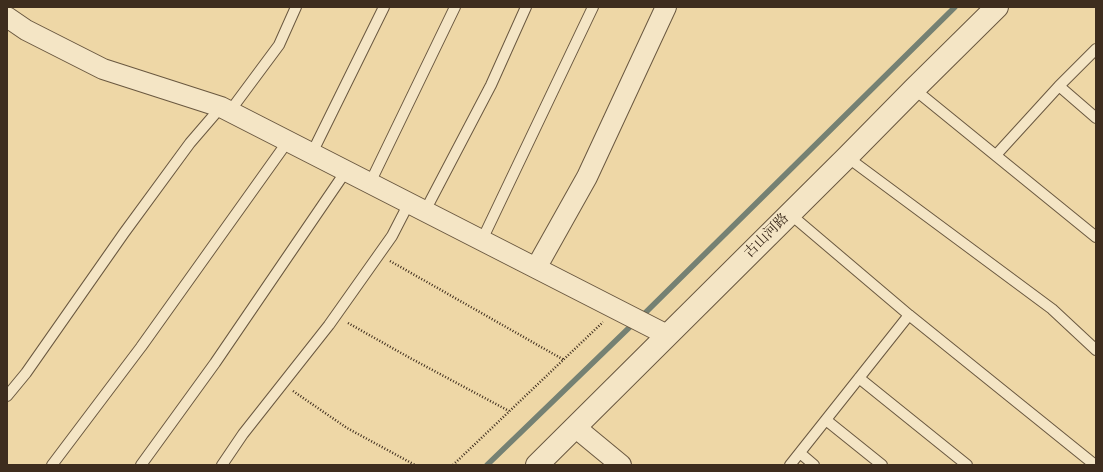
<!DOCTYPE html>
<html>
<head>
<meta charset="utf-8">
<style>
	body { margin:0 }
	#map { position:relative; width:1103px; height:472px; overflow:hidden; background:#eed7a6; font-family:"Libre Bodoni",serif }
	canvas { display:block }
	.frame { position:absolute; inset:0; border:8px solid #3e2d1e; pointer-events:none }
</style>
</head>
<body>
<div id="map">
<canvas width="1103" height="472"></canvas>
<div class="frame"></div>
</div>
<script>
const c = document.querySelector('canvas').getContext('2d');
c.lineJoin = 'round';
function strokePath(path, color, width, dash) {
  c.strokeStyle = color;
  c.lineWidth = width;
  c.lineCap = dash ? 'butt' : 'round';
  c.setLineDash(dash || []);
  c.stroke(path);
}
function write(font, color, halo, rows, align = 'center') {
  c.font = font + ' "Libre Bodoni","Noto Serif SC",serif';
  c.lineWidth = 3;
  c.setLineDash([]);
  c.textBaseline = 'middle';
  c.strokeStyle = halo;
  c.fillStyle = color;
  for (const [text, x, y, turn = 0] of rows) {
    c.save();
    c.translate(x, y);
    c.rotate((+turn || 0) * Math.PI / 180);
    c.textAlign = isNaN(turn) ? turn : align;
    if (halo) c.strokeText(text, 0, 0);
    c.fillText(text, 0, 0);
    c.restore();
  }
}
const stream = new Path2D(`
	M641 317 955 7
	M487 465 634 323`);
const path = new Path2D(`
	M390 261 564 360
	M348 323 410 358 509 411
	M293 391 347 428 415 465
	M453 465 603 322`);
const service = new Path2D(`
	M1059 86 1096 118
	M914 89 1096 237
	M230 111 279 45 296 7
	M312 153 384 7
	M996 155 1059 86 1096 49
	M847 157 1052 309 1096 350
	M370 183 455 7
	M425 211 491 85 526 7
	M790 214 909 315 1095 465
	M482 240 593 7
	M859 378 967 465
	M7 396 26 373 124 233 190 143 221 107
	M826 420 882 465
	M800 453 814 465
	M52 465 141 347 288 141
	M141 465 215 363 346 171
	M222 465 243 434 329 325 392 236 409 203
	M790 465 909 315`);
const minor = new Path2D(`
	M7 17 26 30 103 69 221 107 667 335
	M536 268 587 177 666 7
	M575 427 621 465`);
const tertiary = new Path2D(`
	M537 465 847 157 914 89 997 7`);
const streetNames = [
	["古山河路",767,236,-45]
];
strokePath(stream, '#758173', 5.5);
strokePath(service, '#6a5840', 12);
strokePath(minor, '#6a5840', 22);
strokePath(tertiary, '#6a5840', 24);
strokePath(path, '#3e2d1e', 2.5, [1, 2]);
strokePath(service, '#f4e5c5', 10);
strokePath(minor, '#f4e5c5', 20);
strokePath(tertiary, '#f4e5c5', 22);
write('14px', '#3e2d1e', '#f4e5c5', streetNames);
</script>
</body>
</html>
